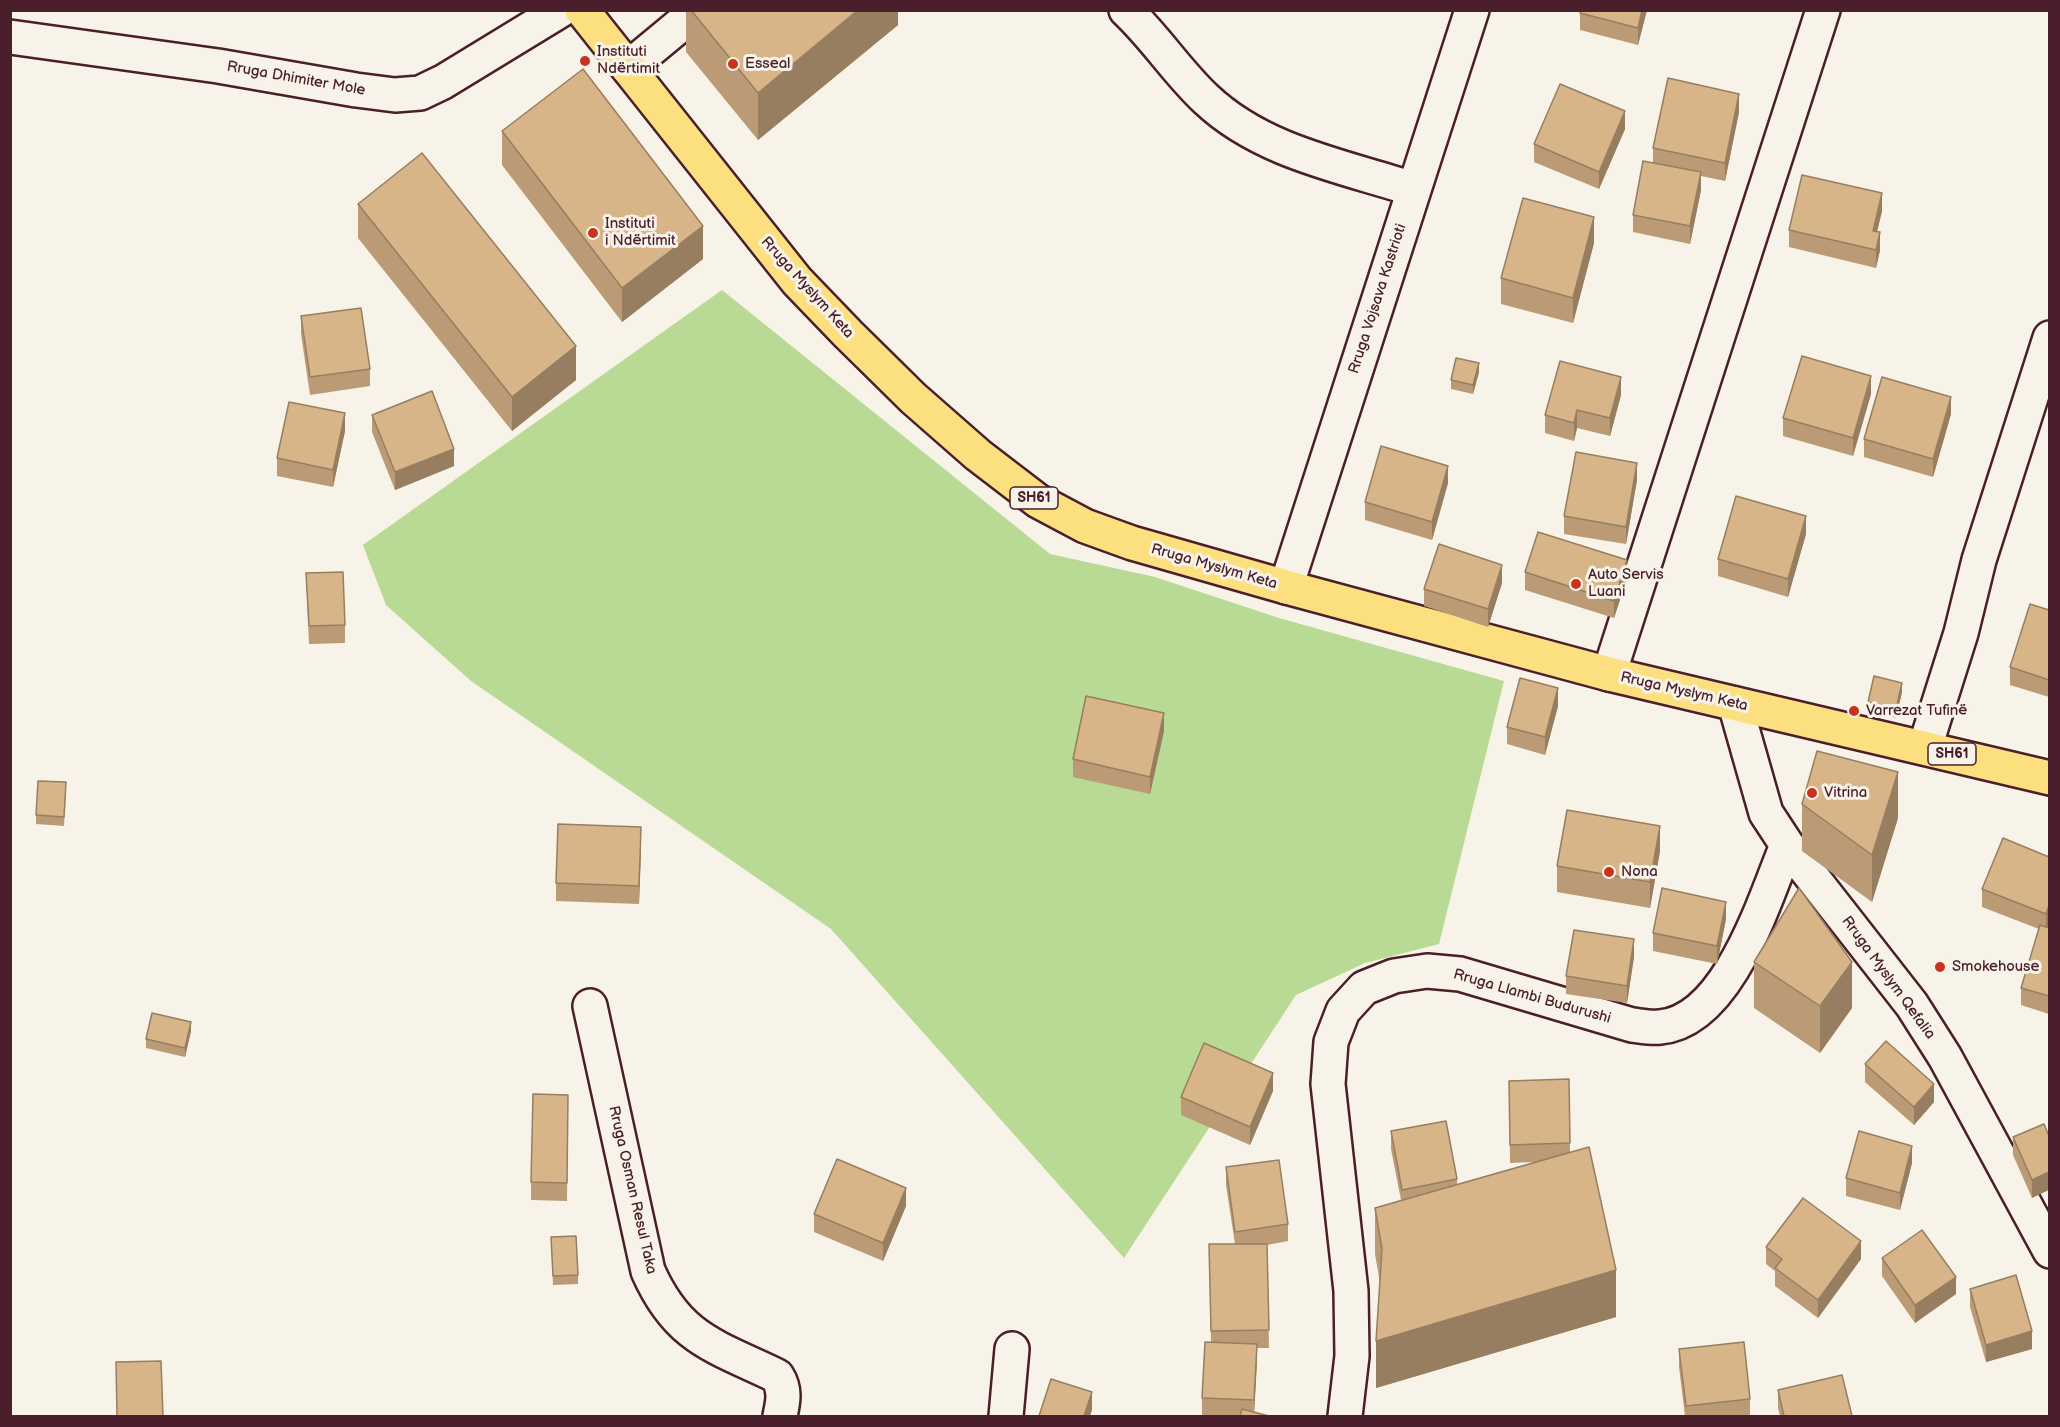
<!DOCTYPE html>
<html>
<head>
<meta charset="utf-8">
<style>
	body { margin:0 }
	#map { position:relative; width:2060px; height:1427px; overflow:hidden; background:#f7f3e8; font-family:"Balsamiq Sans",sans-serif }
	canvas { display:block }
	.frame { position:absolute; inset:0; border:12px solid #4a1f2b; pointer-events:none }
</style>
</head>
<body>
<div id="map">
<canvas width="2060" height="1427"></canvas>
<div class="frame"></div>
</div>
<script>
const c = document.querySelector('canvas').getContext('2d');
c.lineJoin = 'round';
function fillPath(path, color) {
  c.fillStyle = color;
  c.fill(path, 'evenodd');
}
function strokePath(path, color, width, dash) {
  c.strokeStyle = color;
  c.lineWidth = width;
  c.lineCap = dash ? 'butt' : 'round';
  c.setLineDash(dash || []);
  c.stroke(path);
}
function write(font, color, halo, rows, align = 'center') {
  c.font = font + ' "Balsamiq Sans",sans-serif';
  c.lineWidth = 6;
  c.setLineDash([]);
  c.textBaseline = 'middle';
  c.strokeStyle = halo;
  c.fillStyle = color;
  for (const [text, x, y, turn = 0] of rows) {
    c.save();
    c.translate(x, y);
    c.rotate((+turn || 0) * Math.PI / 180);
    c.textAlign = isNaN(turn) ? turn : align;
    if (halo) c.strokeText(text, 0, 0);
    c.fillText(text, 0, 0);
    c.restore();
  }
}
const green = new Path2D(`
	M722 290 1050 554 1155 577 1279 618 1504 681 1439 944 1365 963 1296 995 1124 1258 831 929 471 681 386 605 363 545Z`);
const minor = new Path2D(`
	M1126 10C1155 37 1177 72 1206 99 1262 152 1342 166 1413 189
	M10 37 218 66 356 90 395 95 420 93 443 82 561 10
	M628 68 698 10
	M1286 587 1472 10
	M1609 674 1823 10
	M1735 704 1766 813 1787 845 1912 1005 1945 1057 2050 1251
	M1925 747 1961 633 1979 560 2050 338
	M590 1006 648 1271C678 1339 715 1346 777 1376 786 1390 783 1402 780 1416
	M1006 1416 1012 1349
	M1345 1416 1352 1356 1351 1291 1328 1084 1331 1042 1343 1011 1364 988 1394 976 1427 971 1460 974 1632 1025C1641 1026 1651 1028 1660 1027 1729 1021 1765 898 1787 845`);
const major = new Path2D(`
	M582 10 797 281 848 334 913 398 978 455 1038 501 1085 526 1132 543 1286 587 1609 674 2050 778`);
const wall = new Path2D(`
	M686 10H898V25L758 140 686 52Z
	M1647 10 1638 45 1580 30V13Z
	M1739 112 1725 181 1701 176V190L1690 244 1633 232V215L1653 163V148Z
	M1625 129 1599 189 1534 162V144Z
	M502 131 703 259 622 322 502 165Z
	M358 204 576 380 512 431 358 238Z
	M1882 211 1877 232 1880 250 1876 268 1789 247V230Z
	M1594 243 1573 323 1501 304V278Z
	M301 316 370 369V386L310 395 301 334Z
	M1479 372 1473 394 1451 389V380Z
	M1871 394 1853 456 1783 436V418Z
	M1621 395 1610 436 1577 428 1574 441 1545 433V415Z
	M1951 414 1933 477 1864 457V439Z
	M372 415 454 466 395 490 372 432Z
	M345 431 333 487 277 476V458Z
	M1637 480 1626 544 1564 534V516Z
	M1448 483 1432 540 1365 520V502Z
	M1806 534 1788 597 1718 576V559Z
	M1525 572 1627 578 1614 618 1525 590Z
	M306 573 345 625V643L309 644Z
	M1502 583 1488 627 1424 606V589Z
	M2049 610V697L2010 685V667Z
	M1902 692 1896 718 1868 711V702Z
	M1558 706 1545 755 1507 744V727Z
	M1164 731 1150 794 1073 777V759Z
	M66 791 64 826 36 824V815Z
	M1802 804 1898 818 1872 902 1802 851Z
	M641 845 639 904 556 901V883Z
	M1660 851 1650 908 1557 892V866Z
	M2049 857V923L2048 927 2049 928V1014L2021 1005V988L2039 929 1982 907V889Z
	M1726 919 1717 964 1653 951V933Z
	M1634 957 1627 1003 1566 994V976Z
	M1754 962 1852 1008 1820 1053 1754 1008Z
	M191 1031 185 1057 146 1048V1039Z
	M1865 1064 1934 1102 1914 1125 1865 1082Z
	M1569 1079 1570 1152 1616 1317 1376 1388 1380 1283 1375 1254V1208L1401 1200 1391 1149V1131L1457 1179V1184L1534 1162 1510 1163 1509 1081Z
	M1273 1091 1250 1145 1181 1115V1097Z
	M568 1095 567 1201 531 1200V1182Z
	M2044 1124 2032 1198 2013 1155V1137Z
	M1912 1163 1900 1210 1846 1196V1178Z
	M1226 1167 1288 1224V1241L1267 1245 1269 1348H1257L1254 1412 1269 1416H1202V1398L1211 1342 1209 1244H1235L1226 1185Z
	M906 1206 883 1261 814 1232V1214Z
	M551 1237 578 1275V1284L553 1285Z
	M1766 1247 1861 1259 1818 1318 1775 1286V1271L1766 1264Z
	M1882 1258 1956 1294 1915 1323 1882 1276Z
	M1970 1289 2032 1349 1986 1362 1970 1307Z
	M1679 1349 1750 1399V1416H1685L1679 1367Z
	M1778 1390 1852 1416H1780L1778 1408Z`);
const shadedWall = new Path2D(`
	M858 10H898V25L758 140V93Z
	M1642 10H1647L1638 45V28Z
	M1739 94V112L1725 181V163Z
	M1625 111V129L1599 189V172Z
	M1701 172V190L1690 244V226Z
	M1882 193V211L1873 248V231Z
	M1594 217V243L1573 323V298Z
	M703 226V259L622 322V288Z
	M1880 232V250L1876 268V250Z
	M576 346V380L512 431V397Z
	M1479 363V372L1473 394V385Z
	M1871 376V394L1853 456V438Z
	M1621 377V395L1610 436V418Z
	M1951 397V414L1933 477V459Z
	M1577 410V428L1574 441V423Z
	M345 413V431L333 487V470Z
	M454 449V466L395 490V472Z
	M1637 463V480L1626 544V527Z
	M1448 466V483L1432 540V522Z
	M1806 516V534L1788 597V579Z
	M1627 560V578L1614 618V601Z
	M1502 565V583L1488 627V609Z
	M1902 683V692L1896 718V709Z
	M1558 688V706L1545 755V737Z
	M1164 713V731L1150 794V777Z
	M1898 772V818L1872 902V855Z
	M1660 826V851L1650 908V882Z
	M641 827V845L639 904V886Z
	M1726 902V919L1717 964V946Z
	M2049 905V923L2046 932V914Z
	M1634 939V957L1627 1003V986Z
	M1852 962V1008L1820 1053V1006Z
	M191 1022V1031L185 1057V1048Z
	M1273 1073V1091L1250 1145V1127Z
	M1934 1084V1102L1914 1125V1107Z
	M1912 1146V1163L1900 1210V1193Z
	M2049 1172V1190L2032 1198V1180Z
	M906 1188V1206L883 1261V1243Z
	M1861 1241V1259L1818 1318V1300Z
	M1616 1270V1317L1376 1388V1341Z
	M1956 1277V1294L1915 1323V1305Z
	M2032 1331V1349L1986 1362V1345Z
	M1257 1344V1362L1254 1416V1400Z
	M1092 1392V1410L1090 1416H1084Z`);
const building = new Path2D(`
	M691 10H858L758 93Z
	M1581 10H1642L1638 28 1580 13Z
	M583 69 703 226 622 288 502 131Z
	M1668 78 1739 94 1725 163 1653 148Z
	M1560 84 1625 111 1599 172 1534 144Z
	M422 153 576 346 512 397 358 204Z
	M1643 161 1701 172 1690 226 1633 215Z
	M1802 175 1882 193 1873 231 1880 232 1876 250 1789 230Z
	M1523 198 1594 217 1573 298 1501 278Z
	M361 308 370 369 310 377 301 316Z
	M1802 356 1871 376 1853 438 1783 418Z
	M1456 358 1479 363 1473 385 1451 380Z
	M1560 361 1621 377 1610 418 1577 410 1574 423 1545 415Z
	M1882 377 1951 397 1933 459 1864 439Z
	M432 391 454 449 395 472 372 415Z
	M289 402 345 413 333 470 277 458Z
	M1381 446 1448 466 1432 522 1365 502Z
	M1576 452 1637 463 1626 527 1564 516Z
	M1736 496 1806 516 1788 579 1718 559Z
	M1538 532 1627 560 1614 601 1525 572Z
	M1439 544 1502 565 1488 609 1424 589Z
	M343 572 345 625 309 626 306 573Z
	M2030 604 2049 610V680L2010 667Z
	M1874 676 1902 683 1896 709 1868 702Z
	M1520 678 1558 688 1545 737 1507 727Z
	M1086 696 1164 713 1150 777 1073 759Z
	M1817 751 1898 772 1872 855 1802 804Z
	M38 781 66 782 64 817 36 815Z
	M1567 810 1660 826 1650 882 1557 866Z
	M558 824 641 827 639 886 556 883Z
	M2003 838 2049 857V905L2046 914 1982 889Z
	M1662 888 1726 902 1717 946 1653 933Z
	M1799 888 1852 962 1820 1006 1754 962Z
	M2040 925 2049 928V996L2021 988Z
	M1574 930 1634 939 1627 986 1566 976Z
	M152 1013 191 1022 185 1048 146 1039Z
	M1886 1041 1934 1084 1914 1107 1865 1064Z
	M1204 1043 1273 1073 1250 1127 1181 1097Z
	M1569 1079 1570 1143 1510 1145 1509 1081Z
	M533 1094 568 1095 567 1183 531 1182Z
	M1446 1121 1457 1179 1402 1190 1391 1131Z
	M2044 1124 2049 1136V1172L2032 1180 2013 1137Z
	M1859 1131 1912 1146 1900 1193 1846 1178Z
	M1589 1147 1616 1270 1376 1341 1382 1249 1375 1208Z
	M837 1159 906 1188 883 1243 814 1214Z
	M1279 1160 1288 1224 1235 1232 1226 1167Z
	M1803 1198 1861 1241 1818 1300 1775 1268 1782 1259 1766 1247Z
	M1922 1230 1956 1277 1915 1305 1882 1258Z
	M576 1236 578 1275 553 1276 551 1237Z
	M1209 1244H1267L1269 1330 1211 1331Z
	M2016 1275 2032 1331 1986 1345 1970 1289Z
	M1205 1342 1257 1344 1254 1400 1202 1398Z
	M1744 1342 1750 1399 1686 1406 1679 1349Z
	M161 1361 163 1416H117L116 1362Z
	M1842 1375 1852 1416H1784L1778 1390Z
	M1051 1379 1092 1392 1084 1416H1039Z
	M1242 1409 1269 1416H1240Z`);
const markers = [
	[585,61,6,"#c8321e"],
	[733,64,6,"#c8321e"],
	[593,233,6,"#c8321e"],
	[1576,584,6,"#c8321e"],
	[1854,711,6,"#c8321e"],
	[1812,793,6,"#c8321e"],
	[1609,872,6,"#c8321e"],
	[1940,967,6,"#c8321e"]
];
const shields = [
	[1034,498,48],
	[1952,754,48]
];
const shieldNames = [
	["SH61",1034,498],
	["SH61",1952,754]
];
const poiNames = [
	["Instituti",597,52],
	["Ndërtimit",597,69],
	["Esseal",745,64],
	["Instituti",605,224],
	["i Ndërtimit",605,241],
	["Auto Servis",1588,575],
	["Luani",1588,592],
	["Varrezat Tufinë",1866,711],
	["Vitrina",1824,793],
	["Nona",1621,872],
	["Smokehouse",1952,967]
];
const streetNames = [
	["Rruga Dhimiter Mole",296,79,10],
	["Rruga Myslym Keta",807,288,48],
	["Rruga Vojsava Kastrioti",1378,299,-72],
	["Rruga Myslym Keta",1214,567,16],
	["Rruga Myslym Keta",1684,692,13],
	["Rruga Myslym Qefalia",1888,978,54],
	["Rruga Llambi Budurushi",1532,997,16],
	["Rruga Osman Resul Taka",632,1190,77]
];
fillPath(green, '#b9da94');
strokePath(minor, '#4a1f2b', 38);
strokePath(major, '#4a1f2b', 38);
strokePath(minor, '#f7f3e8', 33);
strokePath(major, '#fce080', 33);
fillPath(wall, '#ba9b76');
fillPath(shadedWall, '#977e60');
fillPath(building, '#d8b489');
strokePath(building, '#977e60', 1.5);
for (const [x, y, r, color] of markers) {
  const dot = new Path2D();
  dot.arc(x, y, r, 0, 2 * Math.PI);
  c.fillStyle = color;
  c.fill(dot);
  strokePath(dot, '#f7f3e8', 2);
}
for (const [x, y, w] of shields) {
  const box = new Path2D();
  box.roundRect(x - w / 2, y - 11, w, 22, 4.5);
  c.fillStyle = '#f7f3e8';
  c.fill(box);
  strokePath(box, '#4a1f2b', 1.5);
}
write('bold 14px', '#4a1f2b', null, shieldNames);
write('15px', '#4a1f2b', '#f7f3e8', poiNames, 'left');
write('15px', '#4a1f2b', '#f7f3e8', streetNames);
</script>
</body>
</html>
